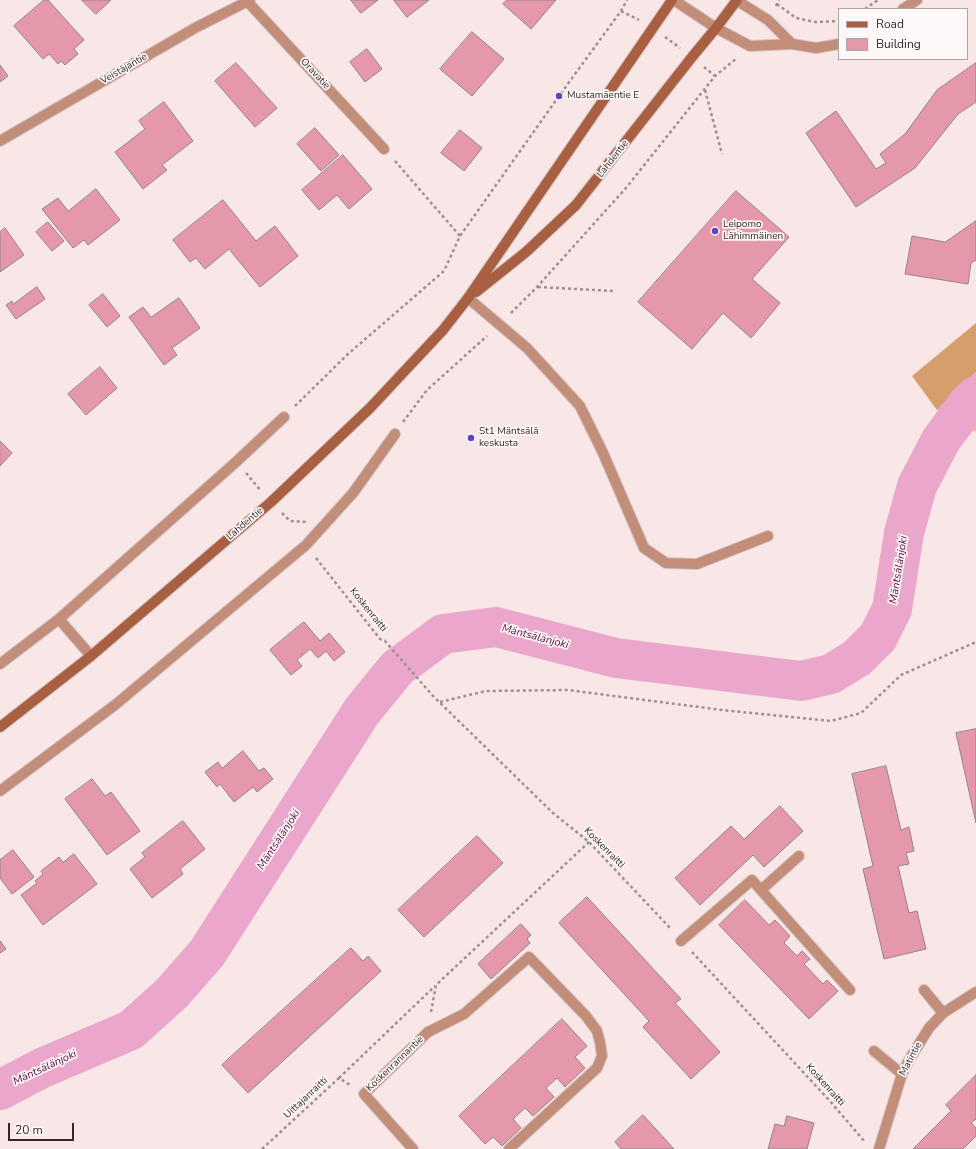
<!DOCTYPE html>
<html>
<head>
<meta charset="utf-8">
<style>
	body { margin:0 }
	#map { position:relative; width:976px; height:1149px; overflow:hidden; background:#f8e7e6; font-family:"Nunito Sans",sans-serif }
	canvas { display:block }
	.legend { position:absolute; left:838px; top:8px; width:130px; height:52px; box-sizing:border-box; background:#fef7f7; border:1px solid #aca5a5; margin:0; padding:5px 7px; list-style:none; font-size:12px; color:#302a29 }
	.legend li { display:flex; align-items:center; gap:8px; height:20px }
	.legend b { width:20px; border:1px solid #aca5a5 }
	.scale { position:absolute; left:8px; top:1123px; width:66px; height:18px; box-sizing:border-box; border:2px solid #302a29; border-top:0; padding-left:5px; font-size:12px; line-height:14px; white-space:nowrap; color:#302a29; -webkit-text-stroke:3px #fef7f7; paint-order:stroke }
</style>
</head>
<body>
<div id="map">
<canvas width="976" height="1149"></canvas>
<ul class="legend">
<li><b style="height:5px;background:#a96042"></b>Road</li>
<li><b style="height:11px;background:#e498aa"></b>Building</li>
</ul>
<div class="scale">20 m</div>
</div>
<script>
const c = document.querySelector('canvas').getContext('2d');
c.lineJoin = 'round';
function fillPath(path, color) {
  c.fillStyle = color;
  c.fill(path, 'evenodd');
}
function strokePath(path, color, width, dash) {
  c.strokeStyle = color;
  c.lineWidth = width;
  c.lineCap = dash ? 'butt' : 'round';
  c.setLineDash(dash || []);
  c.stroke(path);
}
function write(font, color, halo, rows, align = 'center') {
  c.font = font + ' "Nunito Sans",sans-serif';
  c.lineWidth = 3.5;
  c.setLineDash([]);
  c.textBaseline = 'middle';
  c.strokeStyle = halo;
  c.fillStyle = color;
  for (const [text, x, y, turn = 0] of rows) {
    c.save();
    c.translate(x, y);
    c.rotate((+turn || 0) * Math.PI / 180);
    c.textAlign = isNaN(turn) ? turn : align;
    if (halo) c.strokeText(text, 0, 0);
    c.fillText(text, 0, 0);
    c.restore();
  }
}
const green = new Path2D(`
	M976 411V432L965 428Z`);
const forest = new Path2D(`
	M976 323V372L937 410 912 376Z`);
const water = new Path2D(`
	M976 372V411L965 428 937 410Z`);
const river = new Path2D(`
	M0 1090 42 1068 131 1030 172 993 207 953 362 711 397 668 443 634 496 627 616 658 801 681 831 674 857 658 878 637 892 609 904 533 917 486 941 440 966 406 976 396`);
const building = new Path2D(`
	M44 0H48L84 40 74 49 78 54 65 65 61 61 58 64 49 54 43 59 14 26Z
	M82 0H111L96 14Z
	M351 0H378L361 13Z
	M394 0H429L407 17Z
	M507 0H556L531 29 503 4Z
	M472 32 504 59 472 96 440 69Z
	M367 49 382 69 365 82 350 62Z
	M236 63 277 108 255 127 215 81Z
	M976 63V102L958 114 915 168 856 207 806 133 836 111 876 169 886 163 880 154 905 134 937 90Z
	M0 65 8 76 0 82Z
	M164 102 193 141 162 165 167 170 143 189 115 152 145 129 139 121Z
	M315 128 339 155 321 171 297 144Z
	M460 130 482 148 464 171 441 153Z
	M343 155 372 189 349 209 337 195 319 210 302 190Z
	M96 189 120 220 88 245 84 240 73 248 42 209 58 198 68 211Z
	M736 191 789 237 752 279 780 303 751 338 723 313 692 349 638 302Z
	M223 200 256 241 275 226 298 256 260 287 229 249 205 269 196 258 190 262 173 240Z
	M976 221V260L971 263 968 284 905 274 912 236 945 242Z
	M48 222 64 241 52 251 36 232Z
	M5 228 24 255 0 272V232Z
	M37 287 45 299 16 319 6 305 12 301 13 304Z
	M103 294 120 316 107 327 89 305Z
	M179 298 200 328 172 348 177 355 164 365 129 317 143 307 151 317Z
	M100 367 117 388 86 415 68 394Z
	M0 441 12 453 0 466Z
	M304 622 320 641 329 633 345 652 334 661 326 651 318 658 310 649 297 660 302 666 291 675 270 650Z
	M976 729V823L956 733Z
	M243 751 259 771 264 768 273 779 257 792 253 787 234 802 220 784 217 787 205 772 218 762 222 768Z
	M886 766 901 830 909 827 914 851 906 853 909 864 898 866 909 913 917 911 926 949 884 959 863 869 873 866 852 774Z
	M92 779 105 796 111 792 140 831 107 855 65 799Z
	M780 806 803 831 764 867 753 855 700 905 675 878 731 826 744 839Z
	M183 821 205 849 180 869 183 874 152 898 130 869 145 857 142 853Z
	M477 836 503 863 424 937 398 910Z
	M13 850 34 877 12 894 0 878V860Z
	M74 854 97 884 43 925 21 895 37 883 35 881 43 874 41 871 59 857 63 862Z
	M587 897 681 999 675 1003 720 1052 691 1079 643 1027 649 1021 559 923Z
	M745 900 769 925 775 920 790 936 784 943 797 956 802 951 810 959 804 964 823 984 827 980 838 991 809 1019 719 925Z
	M521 924 531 935 527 939 530 943 491 979 478 964Z
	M0 941 6 949 0 953Z
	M351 948 363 961 368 956 381 971 248 1093 222 1065Z
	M562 1019 587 1046 575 1057 585 1068 565 1087 557 1078 546 1088 554 1097 533 1116 525 1108 513 1119 521 1128 502 1146 493 1137 485 1144 459 1116Z
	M976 1075V1119L971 1123 976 1128V1136L963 1149H913L951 1111 946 1105Z
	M643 1115 674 1149H621L615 1142Z
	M787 1116 814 1123 807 1149H768L775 1124 784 1126Z`);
const path = new Path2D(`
	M777 4 796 18 815 22 839 21
	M776 6 779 0
	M865 9 878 0
	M621 11 639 20
	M665 37 680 48
	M704 67 715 76
	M705 90 722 154
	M395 161 460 236
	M538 287 613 291
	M511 313 537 287 626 188 715 76 737 58
	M295 406 348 354 444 271 460 236 559 96 621 11 627 0
	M403 422 427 390 487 336
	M246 473 261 491
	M282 513 290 521 306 522
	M316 558 380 639 385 641 433 696 553 813 589 842 671 929
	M440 702 486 691 568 690 722 710 831 721 861 713 901 675 976 642
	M692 952 829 1100 865 1142
	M431 1012 436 985 589 842
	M339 1078 435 986
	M262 1149 339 1078 350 1085`);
const lane = new Path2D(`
	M468 298 527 348 580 406 603 453 644 548 666 563 697 564 768 536
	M59 619 91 656
	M0 664 59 619 236 462 284 417
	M0 791 115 705 306 545 353 493 395 434
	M761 890 799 856
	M681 941 752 880 850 990
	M924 990 943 1013
	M428 1032 464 1014 529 957 586 1016 597 1031 600 1042 602 1056 597 1068 509 1149
	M874 1051 902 1074`);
const street = new Path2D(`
	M246 0 384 149
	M674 0 716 28 750 46 792 44 816 48 839 44
	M736 0 768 20 792 44
	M903 9 917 0
	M0 141 195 28 250 0
	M413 1149 364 1094 428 1032
	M879 1149 902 1074 909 1060 929 1028 943 1013 976 992`);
const secondary = new Path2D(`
	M476 292 526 252 576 205 692 57 716 28 737 0
	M0 727 91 656 271 502 370 408 443 330 468 298 672 0`);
const markers = [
	[559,96,4,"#5f45bd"],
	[715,231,4,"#5f45bd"],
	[471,438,4,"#5f45bd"]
];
const streetNames = [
	["Veistäjäntie",124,69,-30],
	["Oravatie",315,74,47],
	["Lahdentie",613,159,-52],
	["Lahdentie",245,524,-41],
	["Koskenraitti",368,610,51],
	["Koskenraitti",604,848,45],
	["Matintie",911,1059,-62],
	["Koskenrannantie",395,1064,-44],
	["Koskenraitti",825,1085,48],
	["Uittajanraitti",306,1098,-43]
];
const poiNames = [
	["Mustamäentie E",567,96],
	["Leipomo",723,225],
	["Lähimmäinen",723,237],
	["St1 Mäntsälä",479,432],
	["keskusta",479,444]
];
const waterNames = [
	["Mäntsälänjoki",899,570,-81],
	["Mäntsälänjoki",535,637,15],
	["Mäntsälänjoki",279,840,-57],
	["Mäntsälänjoki",45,1068,-25]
];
fillPath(green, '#f3bd8f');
fillPath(forest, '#d79e6d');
fillPath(water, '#eba6cc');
strokePath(river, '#eba6cc', 40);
fillPath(building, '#e498aa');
strokePath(building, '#938487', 1);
strokePath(lane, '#d4c5c4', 12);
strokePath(street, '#d4c5c4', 12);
strokePath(secondary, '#d4c5c4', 12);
strokePath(path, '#9d9190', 2.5, [3, 3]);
strokePath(lane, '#c28e7a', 10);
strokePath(street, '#c28e7a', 10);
strokePath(secondary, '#a96042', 10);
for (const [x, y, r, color] of markers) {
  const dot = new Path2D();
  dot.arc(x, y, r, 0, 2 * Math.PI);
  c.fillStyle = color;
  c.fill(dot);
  strokePath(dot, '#fef7f7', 1.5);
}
write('10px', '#302a29', '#fef7f7', streetNames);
write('10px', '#302a29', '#fef7f7', poiNames, 'left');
write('italic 11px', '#590940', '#fef7f7', waterNames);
</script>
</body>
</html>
